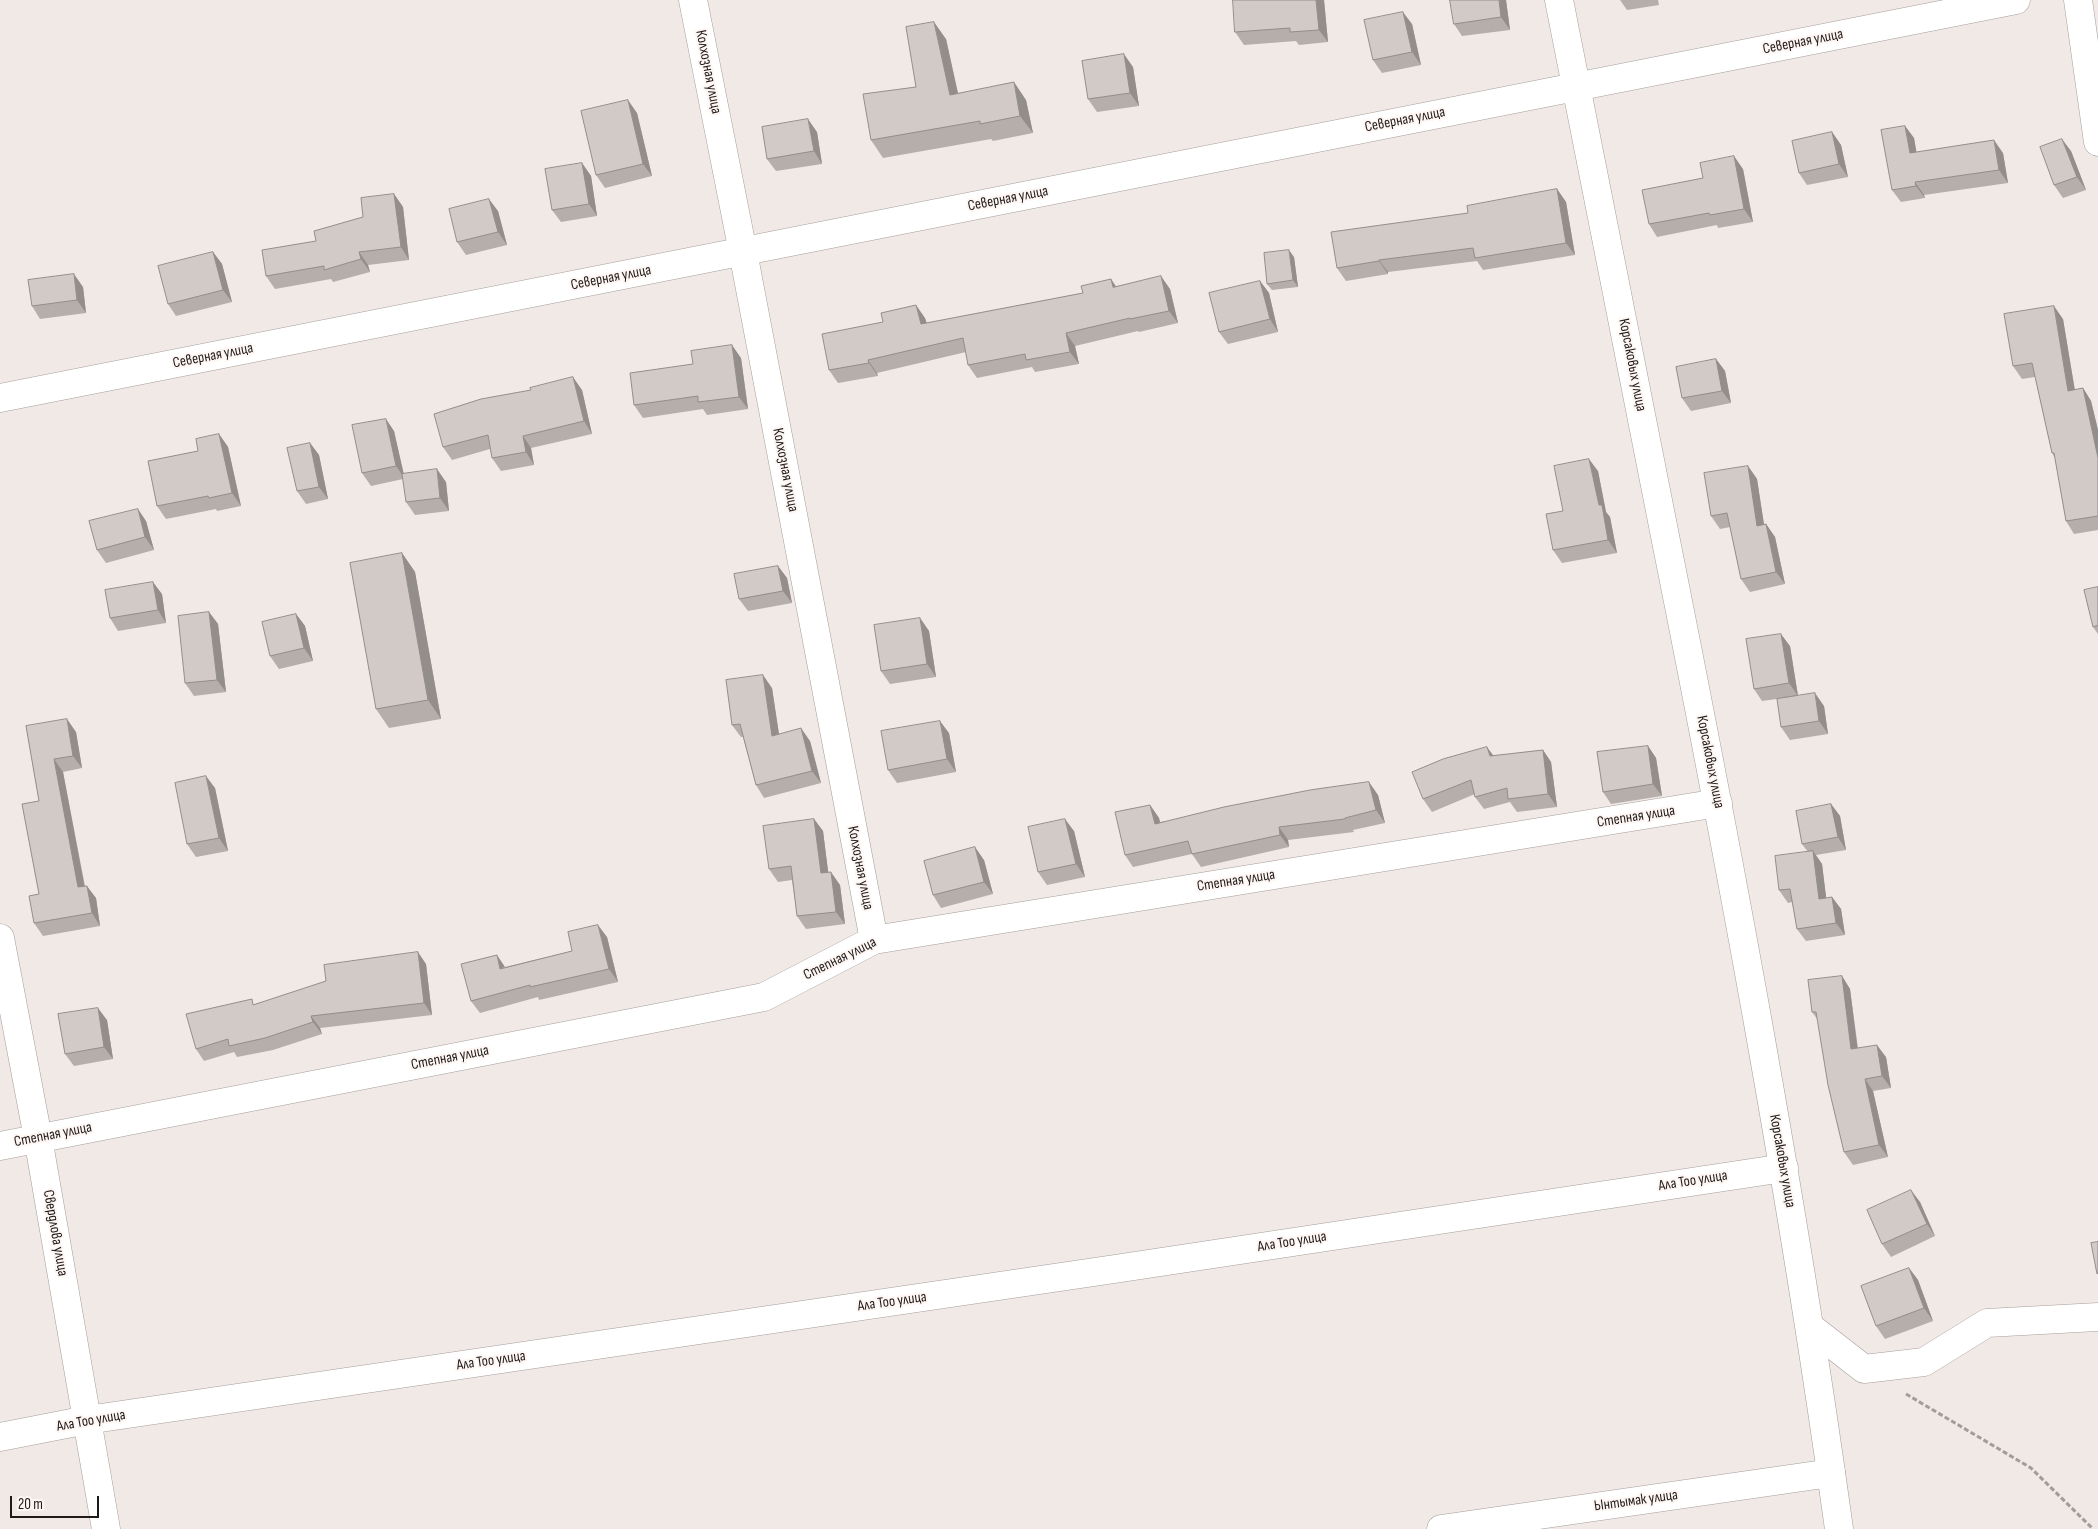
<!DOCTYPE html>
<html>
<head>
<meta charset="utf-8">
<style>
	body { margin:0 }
	#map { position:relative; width:2098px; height:1529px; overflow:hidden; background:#f1e9e6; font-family:"Sofia Sans Condensed",sans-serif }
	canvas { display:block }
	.scale { position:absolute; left:10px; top:1496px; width:89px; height:22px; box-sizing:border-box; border:2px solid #1d1a19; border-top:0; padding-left:6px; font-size:15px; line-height:18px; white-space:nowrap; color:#1d1a19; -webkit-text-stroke:4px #fef6f3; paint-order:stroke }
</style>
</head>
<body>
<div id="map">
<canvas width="2098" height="1529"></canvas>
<div class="scale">20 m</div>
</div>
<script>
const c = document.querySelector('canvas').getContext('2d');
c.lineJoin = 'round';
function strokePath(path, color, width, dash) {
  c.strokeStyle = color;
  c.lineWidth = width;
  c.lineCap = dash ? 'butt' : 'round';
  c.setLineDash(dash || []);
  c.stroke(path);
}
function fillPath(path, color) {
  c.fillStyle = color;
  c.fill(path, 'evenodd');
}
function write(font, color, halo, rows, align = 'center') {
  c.font = font + ' "Sofia Sans Condensed",sans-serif';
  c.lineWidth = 4;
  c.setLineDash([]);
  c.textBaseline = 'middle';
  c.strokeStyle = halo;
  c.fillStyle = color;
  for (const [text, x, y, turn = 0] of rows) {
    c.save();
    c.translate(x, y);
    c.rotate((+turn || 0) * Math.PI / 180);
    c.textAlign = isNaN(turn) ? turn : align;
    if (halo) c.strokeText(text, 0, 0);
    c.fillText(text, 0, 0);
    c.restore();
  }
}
const path = new Path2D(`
	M1906 1394 2031 1468 2093 1529`);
const street = new Path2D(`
	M693 0 743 252 874 940
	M2078 0 2098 142
	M0 398 2016 0
	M0 938 38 1138 106 1529
	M0 1146 764 997 874 940 1718 803
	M1810 1327 1864 1369 1924 1362 1987 1323 2098 1317
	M0 1437 87 1420 1108 1270 1784 1168
	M1441 1529 1831 1473`);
const secondary = new Path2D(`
	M1559 0C1595 179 1630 358 1665 536 1731 866 1793 1196 1839 1529`);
const wall = new Path2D(`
	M1324 0 1328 42 1299 45 1296 41 1244 45 1235 32Z
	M1506 0 1510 30 1462 36 1454 24Z
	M1620 0H1658L1659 5 1627 10Z
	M1412 24 1421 65 1382 73 1373 60Z
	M946 39 958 93 1026 100 1033 133 993 141 991 139 883 158 871 140 916 87Z
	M1133 67 1139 106 1097 112 1088 99Z
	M637 113 652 176 605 188 596 175Z
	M1905 126 1914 138 1916 152 2003 153 2008 183 1924 195 1925 198 1901 202 1892 190Z
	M817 132 822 164 776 171 767 159Z
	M1832 132 1841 145 1848 177 1807 185 1799 173Z
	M2071 151 2086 190 2063 198 2054 185Z
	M582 163 591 176 597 216 561 222 552 210Z
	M1743 169 1753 222 1718 228 1717 225 1657 237 1649 224 1703 178Z
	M1557 189 1566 202 1575 255 1483 270 1477 261 1388 272V274L1346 281 1337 268 1468 213Z
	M394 194 403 207 409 260 368 265 370 272 333 282 331 279 275 289 266 276 316 241 363 217Z
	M498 211 507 245 466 255 457 242Z
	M213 252 222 264 232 302 176 316 168 304Z
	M1294 257 1298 287 1272 290 1267 284Z
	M1111 279 1116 286 1170 289 1178 323 1139 332 1138 331 1075 346 1079 364 1035 372 1032 367 977 378 968 365 966 352 877 373 878 376 838 383 829 370 925 318 927 323 1083 293Z
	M1260 281 1269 293 1278 332 1228 344 1219 332Z
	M83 287 86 313 40 319 32 306Z
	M2063 319 2075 390 2083 388 2091 401 2098 430V530L2074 534 2066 521 2055 458 2052 453 2035 377 2022 379 2013 366Z
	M741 358 748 409 707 415 703 409 643 418 634 405Z
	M1716 359 1725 371 1731 403 1691 411 1682 398Z
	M582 390 592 434 531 448 534 465 501 471 492 458 490 449 452 460 443 447Z
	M394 431 403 473 446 482 449 511 415 515 406 502 403 479 371 486 362 473Z
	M219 434 228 447 241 506 217 511 216 509 166 519 157 506 198 451Z
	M310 443 319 455 328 499 306 504 297 491Z
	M1748 466 1757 479 1764 524H1766L1775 537 1785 584 1750 592 1741 579 1730 527 1720 529 1711 516Z
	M1598 471 1606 512 1610 517 1617 553 1562 563 1553 550 1563 511Z
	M146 521 154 550 106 563 97 550Z
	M402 553 415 572 441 719 389 728 376 709Z
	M778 566 787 578 792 603 748 611 739 599Z
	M2098 587V634L2093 627Z
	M162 594 166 623 118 631 110 618Z
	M209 612 218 624 226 692 194 696 185 683Z
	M296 614 305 626 313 661 279 669 270 656Z
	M920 618 929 631 936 677 890 684 881 671Z
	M1790 646 1798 696 1824 706 1828 734 1790 740 1781 727 1784 698 1762 701 1754 689Z
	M772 688 779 734 810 741 821 783 764 798 756 785 743 737H741L732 725Z
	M26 726 76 732 82 768 63 772 85 886 96 898 100 926 43 936 34 923 39 894V801Z
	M949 733 956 772 897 783 888 770Z
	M1648 746 1656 758 1662 796 1611 804 1603 792Z
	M1543 750 1551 762 1557 807 1517 812 1510 802 1484 809 1475 797V794L1432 812 1423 799 1493 756Z
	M215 788 228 851 196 857 187 844Z
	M1378 795 1385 823 1353 830 1354 832 1288 840 1289 847 1201 867 1192 854 1133 867 1125 855 1150 805 1159 818 1160 822Z
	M1831 804 1840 816 1846 850 1816 855 1822 864 1826 898 1832 897 1841 909 1845 935 1806 941 1797 929 1792 902 1788 903 1779 890 1808 852 1802 844Z
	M814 819 823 831 828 872 840 885 845 924 806 929 797 916 792 880 778 882 769 869Z
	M1074 831 1085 877 1047 885 1038 872Z
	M984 860 993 894 941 908 933 895Z
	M607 937 618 982 539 1000 538 997 480 1013 471 1001 505 967 572 951Z
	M426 964 432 1015 320 1028 322 1034 273 1050 237 1057 234 1052 204 1061 196 1049 256 1004Z
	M1842 976 1850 989 1858 1048 1886 1057 1891 1088 1873 1091 1888 1157 1853 1165 1844 1152 1818 1020 1812 1012Z
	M107 1020 113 1059 74 1066 65 1054Z
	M1920 1202 1935 1236 1891 1257 1882 1244Z
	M1909 1268 1918 1280 1933 1321 1885 1339 1876 1326Z`);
const shadedWall = new Path2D(`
	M1316 0H1324L1328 42 1319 30Z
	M1499 0H1506L1510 30 1501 17Z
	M1403 12 1412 24 1421 65 1412 52Z
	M934 22 946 39 962 112 950 95Z
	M1124 54 1133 67 1139 106 1130 93Z
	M1014 82 1026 100 1033 133 1020 116Z
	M628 100 637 113 652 176 643 164Z
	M808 119 817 132 822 164 814 151Z
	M1905 126 1914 138 1919 166 1910 153Z
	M1832 132 1841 145 1848 177 1839 164Z
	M2062 139 2071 151 2086 190 2077 177Z
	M1994 140 2003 153 2008 183 1999 170Z
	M1734 156 1743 169 1753 222 1744 209Z
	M582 163 591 176 597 216 589 204Z
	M1915 182 1924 195 1925 198 1916 186Z
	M1557 189 1566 202 1575 255 1566 243Z
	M394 194 403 207 409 260 401 247Z
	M489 199 498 211 507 245 498 232Z
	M1289 250 1294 257 1298 287 1293 280Z
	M213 252 222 264 232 302 223 290Z
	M359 252 368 265 370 272 361 259Z
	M1379 260 1388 272V274L1379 261Z
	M74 274 83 287 86 313 77 300Z
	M1161 276 1170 289 1178 323 1169 311Z
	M1111 279 1119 292 1113 287Z
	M1260 281 1269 293 1278 332 1270 319Z
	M916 305 925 318 930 337 921 324Z
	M2054 306 2063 319 2077 404 2068 391Z
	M1066 333 1075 346 1079 364 1070 352Z
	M732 345 741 358 748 409 739 397Z
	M1716 359 1725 371 1731 403 1722 391Z
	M868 360 877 373 878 376 869 363Z
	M573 377 582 390 592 434 584 421Z
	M2083 388 2091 401 2098 430V458Z
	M386 419 394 431 405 479 396 466Z
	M219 434 228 447 241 506 232 493Z
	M523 436 531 448 534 465 526 452Z
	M310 443 319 455 328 499 319 487Z
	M1589 459 1598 471 1606 512 1610 517 1617 553 1608 540 1599 505Z
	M1748 466 1757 479 1766 538 1757 526Z
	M437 469 446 482 449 511 440 498Z
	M138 509 146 521 154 550 145 537Z
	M1766 524 1775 537 1785 584 1776 572Z
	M402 553 415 572 441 719 428 700Z
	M778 566 787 578 792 603 783 591Z
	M153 582 162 594 166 623 158 610Z
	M209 612 218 624 226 692 217 680Z
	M296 614 305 626 313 661 304 648Z
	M920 618 929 631 936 677 927 664Z
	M1781 634 1790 646 1798 696 1789 683Z
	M763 675 772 688 781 748 772 736Z
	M1815 693 1824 706 1828 734 1819 721Z
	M67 719 76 732 82 768 73 756Z
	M940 721 949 733 956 772 947 759Z
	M801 728 810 741 821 783 812 771Z
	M1648 746 1656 758 1662 796 1653 784Z
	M1487 747 1496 759 1490 756Z
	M1543 750 1551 762 1557 807 1548 794Z
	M54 759 63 772 87 900 78 887Z
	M206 776 215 788 228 851 219 838Z
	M1369 782 1378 795 1385 823 1376 810Z
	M1831 804 1840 816 1846 850 1838 837Z
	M1150 805 1159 818 1163 836 1155 824Z
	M814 819 823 831 830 886 821 873Z
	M1065 819 1074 831 1085 877 1076 864Z
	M1279 827 1288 840 1289 847 1280 835Z
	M975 847 984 860 993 894 984 882Z
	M1813 851 1822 864 1828 912 1819 899Z
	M831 872 840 885 845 924 836 912Z
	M87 886 96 898 100 926 92 913Z
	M1832 897 1841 909 1845 935 1836 923Z
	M598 925 607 937 618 982 609 969Z
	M418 952 426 964 432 1015 424 1003Z
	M497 955 505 967 500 969Z
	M1842 976 1850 989 1859 1061 1851 1049Z
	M98 1008 107 1020 113 1059 104 1047Z
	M311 1016 320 1028 322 1034 313 1022Z
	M1877 1045 1886 1057 1891 1088 1882 1076Z
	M1865 1079 1873 1091 1888 1157 1879 1145Z
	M1911 1190 1920 1202 1935 1236 1927 1224Z
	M1909 1268 1918 1280 1933 1321 1924 1308Z`);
const building = new Path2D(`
	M1233 0H1316L1319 30 1290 32V28L1235 32Z
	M1450 0H1499L1501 17 1454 24Z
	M1403 12 1412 52 1373 60 1364 20Z
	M934 22 950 95 1014 82 1020 116 980 124V121L871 140 863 94 916 87 906 27Z
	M1124 54 1130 93 1088 99 1082 61Z
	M628 100 643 164 596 175 581 111Z
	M808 119 814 151 767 159 762 127Z
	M1905 126 1910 153 1994 140 1999 170 1915 182 1916 186 1892 190 1881 130Z
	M1832 132 1839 164 1799 173 1792 141Z
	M2062 139 2077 177 2054 185 2040 147Z
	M1734 156 1744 209 1710 215 1709 213 1649 224 1642 190 1703 178 1700 163Z
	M582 163 589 204 552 210 545 169Z
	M1557 189 1566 243 1475 258 1473 248 1379 260V261L1337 268 1331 232 1468 213 1467 206Z
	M394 194 401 247 359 252 361 259 324 270V266L266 276 262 250 316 241 314 231 363 217 361 198Z
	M489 199 498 232 457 242 449 209Z
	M1289 250 1293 280 1267 284 1264 253Z
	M213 252 223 290 168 304 158 266Z
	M74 274 77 300 32 306 28 280Z
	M1161 276 1169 311 1130 319V318L1066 333 1070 352 1026 360 1025 354 968 365 963 338 868 360 869 363 829 370 822 334 883 322 881 313 916 305 921 324 1083 293 1081 286 1111 279 1113 287Z
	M1260 281 1270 319 1219 332 1209 293Z
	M2054 306 2068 391 2083 388 2098 458V516L2066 521 2054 453H2052L2032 363 2013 366 2004 314Z
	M732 345 739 397 698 402V396L634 405 630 373 693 364 691 351Z
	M1716 359 1722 391 1682 398 1676 367Z
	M573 377 584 421 523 436 526 452 492 458 488 435 443 447 434 414 481 399 531 390 530 388Z
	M386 419 396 466 362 473 352 425Z
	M219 434 232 493 209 498 208 496 157 506 148 461 198 451 196 439Z
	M310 443 319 487 297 491 287 448Z
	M1589 459 1599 505H1602L1608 540 1553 550 1546 514 1563 511 1554 466Z
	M1748 466 1757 526 1766 524 1776 572 1741 579 1727 513 1711 516 1704 473Z
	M437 469 440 498 406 502 402 474Z
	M138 509 145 537 97 550 89 521Z
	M402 553 428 700 376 709 350 563Z
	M778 566 783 591 739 599 734 574Z
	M153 582 158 610 110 618 105 590Z
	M2098 587V625L2093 627 2084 590Z
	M209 612 217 680 185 683 178 616Z
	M296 614 304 648 270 656 262 622Z
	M920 618 927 664 881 671 874 625Z
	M1781 634 1789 683 1754 689 1746 639Z
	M763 675 772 736 801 728 812 771 756 785 740 724 732 725 726 680Z
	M1815 693 1819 721 1781 727 1777 699Z
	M67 719 73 756 54 759 78 887 87 886 92 913 34 923 29 896 39 894 22 804 39 801 26 726Z
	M940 721 947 759 888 770 881 731Z
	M1648 746 1653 784 1603 792 1597 752Z
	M1487 747 1490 756 1543 750 1548 794 1508 799 1507 788 1475 797 1471 780 1423 799 1412 772 1443 759Z
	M206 776 219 838 187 844 175 783Z
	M1369 782 1376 810 1345 818V819L1279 827 1280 835 1192 854 1188 841 1125 855 1115 812 1150 805 1155 824 1224 807 1310 790Z
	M1831 804 1838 837 1802 844 1796 811Z
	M814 819 821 873 831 872 836 912 797 916 791 866 769 869 763 826Z
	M1065 819 1076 864 1038 872 1028 827Z
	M975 847 984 882 933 895 924 861Z
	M1813 851 1819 899 1832 897 1836 923 1797 929 1790 889 1779 890 1775 856Z
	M598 925 609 969 530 987V985L471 1001 461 964 497 955 500 969 572 951 568 932Z
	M418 952 424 1003 311 1016 313 1022 265 1038 229 1046 228 1039 196 1049 186 1014 252 999 253 1005 326 981 324 965Z
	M1842 976 1851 1049 1877 1045 1882 1076 1865 1079 1879 1145 1844 1152 1828 1085 1816 1012H1812L1808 980Z
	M98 1008 104 1047 65 1054 58 1014Z
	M1911 1190 1927 1224 1882 1244 1867 1210Z
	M2098 1242V1273L2097 1274 2091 1243Z
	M1909 1268 1924 1308 1876 1326 1861 1286Z`);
const streetNames = [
	["Северная улица",1803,42,-11],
	["Колхозная улица",708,72,79],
	["Северная улица",1405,120,-11],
	["Северная улица",1008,199,-11],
	["Северная улица",611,278,-11],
	["Северная улица",213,356,-11],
	["Корсаковых улица",1632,365,79],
	["Колхозная улица",785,470,79],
	["Корсаковых улица",1710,762,79],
	["Степная улица",1636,817,-9],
	["Колхозная улица",860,868,79],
	["Степная улица",1236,881,-9],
	["Степная улица",840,959,-26],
	["Степная улица",450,1058,-11],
	["Степная улица",53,1135,-11],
	["Корсаковых улица",1782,1161,80],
	["Ала Тоо улица",1693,1181,-9],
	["Свердлова улица",55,1233,80],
	["Ала Тоо улица",1292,1242,-9],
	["Ала Тоо улица",892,1302,-8],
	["Ала Тоо улица",491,1361,-8],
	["Ала Тоо улица",91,1421,-10],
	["Ынтымак улица",1636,1501,-8]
];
strokePath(street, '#a59e9b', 29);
strokePath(secondary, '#a59e9b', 29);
strokePath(path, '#a29c9a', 3, [5, 2.5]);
strokePath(street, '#fff', 28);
strokePath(secondary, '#fff', 28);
fillPath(wall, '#b5aeab');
fillPath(shadedWall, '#938d8b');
fillPath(building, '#d2cac7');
strokePath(building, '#938d8b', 1);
write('15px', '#1d1a19', '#fef6f3', streetNames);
</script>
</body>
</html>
